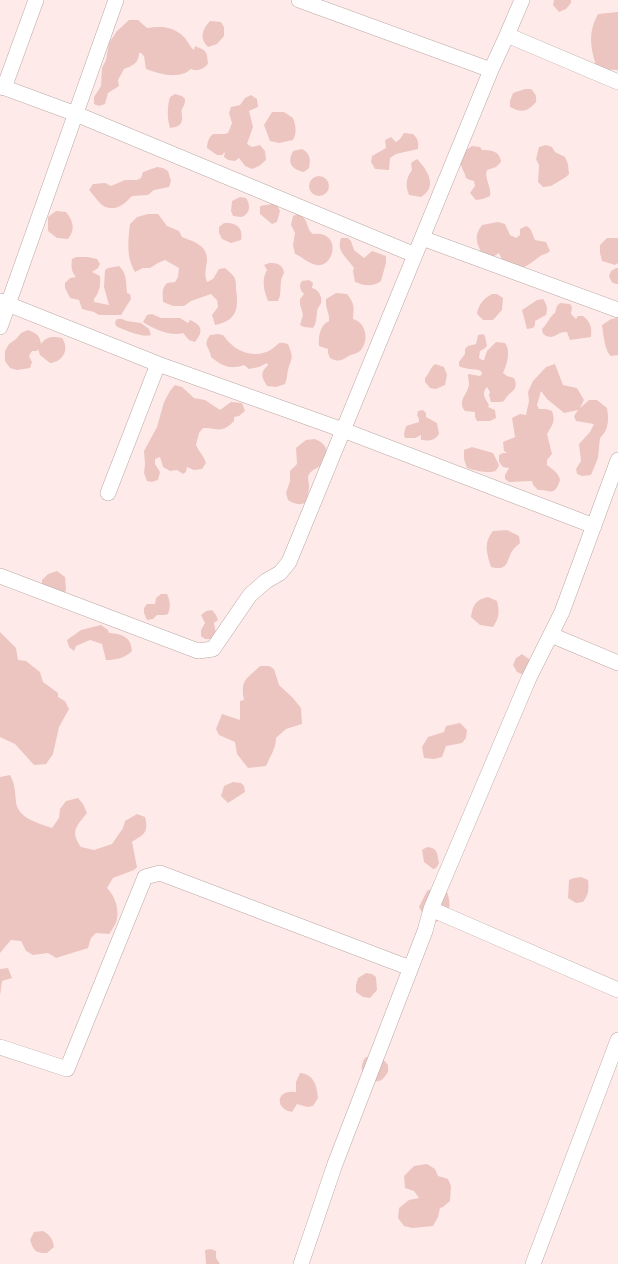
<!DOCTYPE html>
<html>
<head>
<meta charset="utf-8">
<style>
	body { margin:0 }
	canvas { display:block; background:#feebe9 }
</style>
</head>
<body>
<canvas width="618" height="1264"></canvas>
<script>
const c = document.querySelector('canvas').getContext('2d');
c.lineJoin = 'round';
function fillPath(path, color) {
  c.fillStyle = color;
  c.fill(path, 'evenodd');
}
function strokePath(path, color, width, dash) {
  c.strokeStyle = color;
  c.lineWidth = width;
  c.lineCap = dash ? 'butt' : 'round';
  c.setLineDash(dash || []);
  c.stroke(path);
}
const green = new Path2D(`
	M554 0H571V3L566 9 559 12 553 5Z
	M618 12V70L597 69C591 49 587 34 598 14Z
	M129 20H138L147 28C161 26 173 26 184 37 188 41 189 46 194 50L195 46C207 51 207 51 208 64 203 69 198 72 191 69 179 80 160 74 146 69L144 56 141 53H139C139 63 132 66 124 69L118 80 119 86 108 93 105 104 99 106 94 104V97L101 86 102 68 106 60 109 43 117 31Z
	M210 21 221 22 224 27V36L217 44 208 47C199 38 202 30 210 21Z
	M525 89H531C535 93 537 96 536 102 528 112 521 113 510 107V101L513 93Z
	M175 94 182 96 185 99C185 104 184 105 182 109 181 113 182 112 182 116 183 125 178 127 170 128 167 118 167 107 170 97Z
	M251 95 257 99 258 107 249 111 253 127 247 144 252 147 260 145 265 151 266 160 259 166 252 169 245 166 239 158 235 161 228 160 224 157 225 152 222 155H217L207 148C207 142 209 137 213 134H224L228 133 232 123 229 113 231 107 240 105 245 98Z
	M272 112H284L293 118C296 126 297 133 293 140L279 143 270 141 264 125Z
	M404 133 413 134C418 139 419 142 418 149L396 154 390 158 389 170 375 169 371 162 372 156 386 148 385 140 391 137 396 142 400 139Z
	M546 145 552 147 555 152 565 157 568 164 569 174 566 177 551 186 543 187 538 182 539 165 536 159 539 147Z
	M472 146 480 147 482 150C491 150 500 151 501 162L496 167 487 170C484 179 492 187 490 196L483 199 476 200 470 193 475 186 474 181 470 180 466 178C465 173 462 169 461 165 459 157 465 150 472 146Z
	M302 149C310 153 311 159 309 168L304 172C291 169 287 163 293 151Z
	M417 159C428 170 438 187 421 197L409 195C405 185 406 178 412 170L411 163Z
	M157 167 163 168 168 171 171 181 169 187 154 190 148 195 132 196C124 205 114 213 102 205 97 201 93 194 89 190L93 184 105 183 111 186 125 180H137L141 178 143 172Z
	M309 186a10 10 0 1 1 20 0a10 10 0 1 1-20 0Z
	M240 197 246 198C251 205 250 214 242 217L233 216 231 211 232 201Z
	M272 204 277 205 280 211 277 222 272 224 260 214V206Z
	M56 211 66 212C73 221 76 229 68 239L57 238 48 231V217Z
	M148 214H158L167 226 179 231 182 237C194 242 208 245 207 261 206 269 204 274 207 282L213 279 219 269 225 268C228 271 234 275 235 279 236 282 236 286 236 289 239 308 237 321 215 325L212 315 218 307 217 300 211 294 191 301 184 306H173L163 302C163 294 161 289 167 283L175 282 178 277 179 268 165 260 158 263 150 268H143L135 272C126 258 128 240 130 224L137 217Z
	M297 214C310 218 305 228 313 234 343 231 334 268 317 265 308 264 303 257 295 254L293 245 295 233 291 225 293 216Z
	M498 222 505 224 510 235 516 238 520 235V229L526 226C532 228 532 234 535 240L546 242 550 251C546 255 542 254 539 257 524 268 523 271 504 264L499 253 491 258 483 256C477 243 473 237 482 225Z
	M224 223C235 222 244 227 241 240L231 243 222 239 219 233V227Z
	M341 238H348L351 241 354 250 364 258 372 251 386 256V263L381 281C373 287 365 286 355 282L353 271 354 268C347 257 336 252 341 238Z
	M607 238H618V263L615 265 602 261 600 253V245Z
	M76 257H88L97 259 100 264 98 268 92 272 100 276C101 285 99 293 94 299V302L109 305 104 287 105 270 108 268 119 266C127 273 126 283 127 293L130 294 131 299 121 315H99L94 312 82 309 79 300 70 298 65 288V283L70 278 76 277C71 271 71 267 72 259Z
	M269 263C277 263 283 264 284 273 278 282 283 292 278 301H268C264 291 261 280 267 270L264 265Z
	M616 268H618V284C612 284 611 281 609 276L611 271Z
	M309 280 313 283 312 288C318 289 323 297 321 303 320 306 317 308 317 312 316 319 317 322 313 328L304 327 300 325 303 315 300 304V299L304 294C301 291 298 286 302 281Z
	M336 293 347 294C355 304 354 307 353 319 365 322 370 339 361 350 358 354 351 354 347 357 341 361 338 362 330 358L328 353V349L319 346C318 337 320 325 329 321 330 313 325 309 326 299Z
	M492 294H497L503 298 502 310 493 320H483L477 314C478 305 484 298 492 294Z
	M543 299C547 305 548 308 546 315L535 321V325L533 328 527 329 522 310 537 300Z
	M560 303 570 304 572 307 571 314 576 319 578 316H583C591 322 592 328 591 337L570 340 567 332C556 331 554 342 543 334L542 329C547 324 551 315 555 313L557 306Z
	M152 314 161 318H180L188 323 190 320C202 325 204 331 195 342L189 340 183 333C172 337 153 329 143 322L147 315Z
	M618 318V355L611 356C605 352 603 332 602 325L611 319Z
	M117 319H122L127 321 141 323 149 329 151 335C142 338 124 330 116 326L115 322Z
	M28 330C36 333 40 335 41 344 46 336 54 336 62 338 70 349 63 362 50 363L40 355 38 349 37 351H32L29 356 32 362 30 368 17 370 10 368 5 361V351L9 344 16 339 21 333Z
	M218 334 223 335C226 338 228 342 231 344 241 354 259 358 272 349 279 344 277 341 288 344 294 359 292 356 288 370 287 375 287 379 285 384L276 387 267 386C261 376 260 373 268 365L267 363 259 367 249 369 244 365C230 370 222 366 211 357 210 347 202 346 210 335Z
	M483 334 485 336 487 346 484 349 480 351 479 358 482 360H484L487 351 496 342 505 343C511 350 507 365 503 373L507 376 514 378C520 391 509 391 504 401L500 402H491L489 395 490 392 487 387C481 393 485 398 489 405L488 407 495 410 496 418 490 421H477L475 417V412L465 411C457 401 467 395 469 385 469 382 468 378 468 374L480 376 482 374 481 371C474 368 465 370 459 366V362L465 354V349L468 346 476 344 478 335Z
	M435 364 444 367 447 375 445 385 436 389 430 388 425 382V378C429 374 430 368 435 364Z
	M555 364 563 385 577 388 584 400 580 408 589 400H597L607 408C609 419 609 430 600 438L598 458 591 475 582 476 577 474 576 469 581 461 579 444 590 432 594 424 576 421 574 416 578 410 564 413 547 399 541 391 537 405 539 409H546L552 411C556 422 552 425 547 434L552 454 547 460V465C553 470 559 473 560 480 554 498 550 489 538 490L533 485 532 481 509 482 505 479V475L509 468 503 467 499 462V455L503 453H507L504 451 503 442 515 437 512 418 520 414 526 415 529 401 528 392 533 381 546 367Z
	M175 385 182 387 194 398 205 400 220 410 231 402 242 403 245 411 239 416 234 417V421C221 435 216 427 203 428L199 433 196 445C199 452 204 456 206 463L202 469 194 470 187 467 186 472 183 474 177 470 170 471 163 467 160 457 155 459V464L160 472 158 480 152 482 147 481 144 473 145 464 144 451 157 427 164 402 170 391Z
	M423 410 426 413V417L437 423 439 434C434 441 429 441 421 440V435L415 438H405L404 434 406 426 419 422V419L417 415 418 411Z
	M315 439C322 442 326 445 327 453 328 468 310 467 308 477 308 479 309 483 309 486 309 492 307 497 306 502 300 506 294 504 288 500L286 493 290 481V471L297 464 296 448 306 440Z
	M472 447 493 453 499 465C498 467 497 470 495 471 490 474 472 470 467 468L464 459V450Z
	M507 530 519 536 520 543C518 545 514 548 513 550 506 559 510 572 491 567 487 554 483 543 493 531Z
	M57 571 65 577 66 589 65 594 42 589V580L48 574Z
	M161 594H167C170 601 171 607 168 614L165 615H157L153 619 147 620 144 613V608L147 604H155L156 598Z
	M488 597 497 601C500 612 499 618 493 627L480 625 471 617C473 604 476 600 488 597Z
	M212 610 216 615 218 620 214 623 216 635 213 639H205L201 636V630L205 623 201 615 206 611Z
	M101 625 108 630 109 633C123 634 131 637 132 651 125 658 116 660 106 660L102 644 90 640 76 646 74 651 69 647 67 640 81 630Z
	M0 632 16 648 18 660 26 661 40 672 43 682 58 693V697L65 701 69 709 59 727 53 754 46 764 34 765 15 744 0 737Z
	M522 654 529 659 531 665 526 676 517 672 513 665 516 658Z
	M260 666H269L274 669 279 685 293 698 301 708 302 724 286 729 276 738C276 749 270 756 266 766L248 768 237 754 235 742 219 735 216 729 222 714 240 720V701L244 700C240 679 247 679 260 666Z
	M460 723 467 730 466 738 462 743 446 746 442 757 434 759 424 758 422 747 428 737 444 732 446 726Z
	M10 775C15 784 15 791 16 802 18 819 39 823 52 828L59 818 60 809 66 801 78 798 83 804 87 813C76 827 70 831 81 847L94 850 112 844 123 828 125 821 137 814 145 817C149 833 144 834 132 842L137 867 134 870 113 878 107 888C115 896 119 908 117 919 116 924 112 930 109 934L96 933 91 938 88 948 56 958 48 953 33 955 26 951 21 941 11 940 0 953V777Z
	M233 782 241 783 244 786 245 792 228 803 221 796 224 786Z
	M427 847C438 848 437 853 439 863L436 868 433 869 424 862 422 850Z
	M581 877 588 880C589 889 589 894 583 902L576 903 568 898 569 880 574 878Z
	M435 887H445C452 903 453 917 433 923L425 918 419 907 427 891Z
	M8 968 12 978 2 981 0 996V969Z
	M366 973 372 974 376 977 377 990 370 998 363 997 356 992V985L358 978Z
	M371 1055 380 1056 388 1065V1072C386 1075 383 1080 379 1081 372 1083 363 1077 362 1070 361 1066 363 1061 365 1058Z
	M300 1073C314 1074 317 1086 318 1098L313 1106 307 1107 297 1104 292 1112C275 1109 275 1089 296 1092V1082Z
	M427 1164 435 1169 438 1176 448 1179 451 1186 450 1201 443 1207 440 1208 438 1217 433 1226 412 1228 404 1226 398 1218 399 1208 409 1200 419 1198 414 1191 405 1188 404 1176 414 1166Z
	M43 1231C50 1235 53 1239 54 1247L47 1253C35 1253 34 1251 30 1240L34 1232Z
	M211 1249 216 1251V1258L220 1264H206L205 1250Z`);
const minor = new Path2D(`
	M299 0 491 70
	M507 35 618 82
	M0 86 76 114 415 255
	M4 88 36 0
	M422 238 618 310
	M0 301 158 364 343 430 594 526
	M0 327 116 0
	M108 493 158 364
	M0 576 198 651 213 649 250 595 266 581 280 573 289 562 491 70 507 35 522 0
	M551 635 618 663
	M431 909 618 990
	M0 1047 67 1069 145 877 160 873 410 968
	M301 1264 335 1164 425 931 431 909 529 678 562 612 618 460
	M533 1264 618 1040`);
fillPath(green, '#ecc5c1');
strokePath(minor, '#baa8a6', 16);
strokePath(minor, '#fff', 15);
</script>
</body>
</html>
